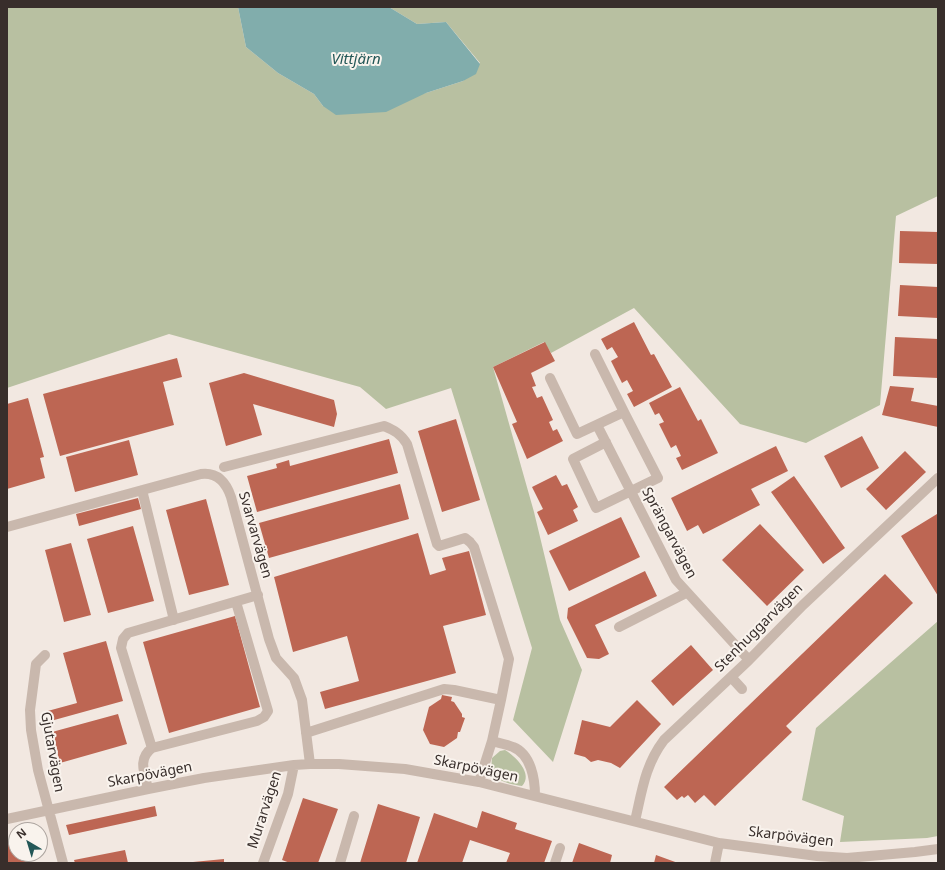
<!DOCTYPE html>
<html>
<head>
<meta charset="utf-8">
<style>
	body { margin:0 }
	#map { position:relative; width:945px; height:870px; overflow:hidden; background:#f2e8e1; font-family:"Noto Sans",sans-serif }
	canvas { display:block }
	.frame { position:absolute; inset:0; border:8px solid #382e2b; pointer-events:none }
	.north { position:absolute; left:8px; top:822px; width:40px; height:40px; box-sizing:border-box; background:#f9f3ed; border:1px solid #aca49f; border-radius:50%; rotate:322deg; font-size:11px; font-weight:700; line-height:16px; text-align:center; color:#382e2b }
	.north::after { content:''; display:block; margin:auto; width:14px; height:18px; background:#235757; clip-path:polygon(50% 0,100% 100%,50% 72%,0 100%) }
</style>
</head>
<body>
<div id="map">
<canvas width="945" height="870"></canvas>
<div class="frame"></div>
<div class="north">N</div>
</div>
<script>
const c = document.querySelector('canvas').getContext('2d');
c.lineJoin = 'round';
function fillPath(path, color) {
  c.fillStyle = color;
  c.fill(path, 'evenodd');
}
function strokePath(path, color, width, dash) {
  c.strokeStyle = color;
  c.lineWidth = width;
  c.lineCap = dash ? 'butt' : 'round';
  c.setLineDash(dash || []);
  c.stroke(path);
}
function write(font, color, halo, rows, align = 'center') {
  c.font = font + ' "Noto Sans",sans-serif';
  c.lineWidth = 4;
  c.setLineDash([]);
  c.textBaseline = 'middle';
  c.strokeStyle = halo;
  c.fillStyle = color;
  for (const [text, x, y, turn = 0] of rows) {
    c.save();
    c.translate(x, y);
    c.rotate((+turn || 0) * Math.PI / 180);
    c.textAlign = isNaN(turn) ? turn : align;
    if (halo) c.strokeText(text, 0, 0);
    c.fillText(text, 0, 0);
    c.restore();
  }
}
const green = new Path2D(`
	M7 7H238L246 47 278 73 314 94 323 106 426 93 463 81 480 63 446 22 417 24 389 7H938V196L896 216 880 405 806 443 740 424 634 308 551 353 544 342 493 367 534 512 560 620 582 670 553 762 513 720 532 648 451 388 386 409 360 387 169 334 7 388Z
	M938 621V836L927 838 840 842 844 816 802 800 816 728Z
	M505 750C515 756 534 774 522 786 504 783 489 780 492 758L500 751Z`);
const water = new Path2D(`
	M238 7H389L417 24 446 22 480 64 476 74 463 81 426 93 386 112 336 115 323 106 314 94 278 73 246 47Z`);
const building = new Path2D(`
	M900 231 938 232V264L899 263Z
	M900 285 938 287V318L898 316Z
	M634 322 651 355 654 354 672 387 634 407 627 394 633 391 627 380 622 383 611 361 618 357 612 347 607 350 601 339Z
	M895 337 938 339V378L893 376Z
	M545 342 555 361 531 373 536 386 532 387 537 398 542 396 553 420 549 422 553 431 557 429 563 441 527 459 512 424 517 422 493 367Z
	M177 358 182 377 163 382 174 425 60 456 43 394Z
	M244 373 334 400 337 414 334 427 253 404 262 435 226 446 209 383Z
	M890 386 914 388 911 401 938 406V427L882 415Z
	M680 387 698 421 701 419 718 453 682 470 676 458 681 456 676 445 671 448 659 424 664 422 659 413 655 415 649 403Z
	M28 398 44 457 40 458 45 478 7 489V404Z
	M456 419 480 500 442 512 418 431Z
	M862 436 879 468 841 488 824 456Z
	M389 439 398 473 257 512 247 476 277 468 276 464 289 460 290 466Z
	M129 440 138 475 75 492 66 457Z
	M776 446 788 471 751 489 760 505 703 534 698 525 687 531 671 498Z
	M905 451 926 472 886 510 866 489Z
	M556 475 562 486 567 484 578 507 573 510 578 521 548 535 537 512 543 509 532 487Z
	M794 476 845 548 823 564 771 492Z
	M400 484 409 519 269 558 259 523Z
	M138 498 141 509 79 526 76 514Z
	M206 499 229 585 189 595 166 510Z
	M937 514 938 516V596L901 536Z
	M621 517 640 557 569 591 549 551Z
	M760 524 804 570 767 606 722 560Z
	M133 526 154 601 108 613 87 539Z
	M418 533 430 575 446 570 442 558 469 551 486 615 443 626 456 673 325 709 320 692 359 681 347 636 293 652 274 577Z
	M71 543 91 615 64 622 45 550Z
	M645 571 657 596 595 625 609 654 599 659 587 658 567 618 568 608Z
	M885 574 913 603 786 726 792 732 715 806 704 795 695 803 688 795 684 798 682 796 677 800 664 787Z
	M235 616 260 707 169 733 143 642Z
	M106 641 123 701 47 722 44 712 77 703 63 653Z
	M691 645 713 670 673 706 651 681Z
	M442 695 452 697 451 701 454 702 462 714V717L465 718 460 732H458L457 738 444 747 430 744 423 730 429 707 441 699Z
	M637 700 661 724 620 768 611 763 598 760 591 762 585 757 574 754 582 720 610 727Z
	M118 714 127 744 60 763 52 732Z
	M303 798 338 809 318 863H290L282 860Z
	M378 804 420 817 406 863H360Z
	M155 806 157 816 69 835 66 825Z
	M482 811 517 823 515 829 552 841 544 863H506L510 853 470 840 462 863H417L434 813 477 828Z
	M16 840V854H27L29 862 7 863V842Z
	M579 843 612 855 610 863H572Z
	M125 850 128 863H75L74 860Z
	M656 855 678 863H654Z
	M224 859V863H193V862Z`);
const minor = new Path2D(`
	M550 378 577 434 624 412 595 354
	M597 425 676 580 749 660
	M606 442 573 459 596 508 658 478 624 412
	M224 467 384 426C394 430 401 434 407 444L437 544 439 546 465 538 470 542 474 547 509 659 501 700
	M142 490 174 620
	M7 527 201 474C217 472 226 482 231 497L269 639 276 658 294 678 302 700 310 764
	M619 627 686 593
	M45 655 36 664 30 710 31 730 38 770 63 863
	M731 677 742 689
	M306 733 444 689 454 690 501 700 492 741 479 782
	M492 741C499 743 506 744 513 747 531 754 535 779 535 796
	M152 748 257 721 264 717 268 711 236 602
	M148 789C145 774 137 759 152 748L121 648 123 639 128 633 258 595
	M7 819 148 789 204 778 294 765 310 764H339L405 769 479 782 719 843 817 856 847 858 915 852 938 849
	M635 821C642 791 645 765 664 740L749 660 803 605 938 478
	M263 863 288 794 294 765
	M340 863 354 816
	M555 863 560 848
	M715 863 719 843`);
const streetNames = [
	["Sprängarvägen",669,533,62],
	["Svarvarvägen",255,535,74],
	["Stenhuggarvägen",759,628,-45],
	["Gjutarvägen",52,752,80],
	["Skarpövägen",476,769,12],
	["Skarpövägen",150,775,-11],
	["Murarvägen",265,810,-72],
	["Skarpövägen",791,837,7]
];
const waterNames = [
	["Vittjärn",356,60]
];
fillPath(green, '#b8c0a1');
fillPath(water, '#81adac');
fillPath(building, '#bd6653');
strokePath(minor, '#c9b8ad', 10);
write('14px', '#382e2b', '#f9f3ed', streetNames);
write('italic 15px', '#235757', '#f9f3ed', waterNames);
</script>
</body>
</html>
